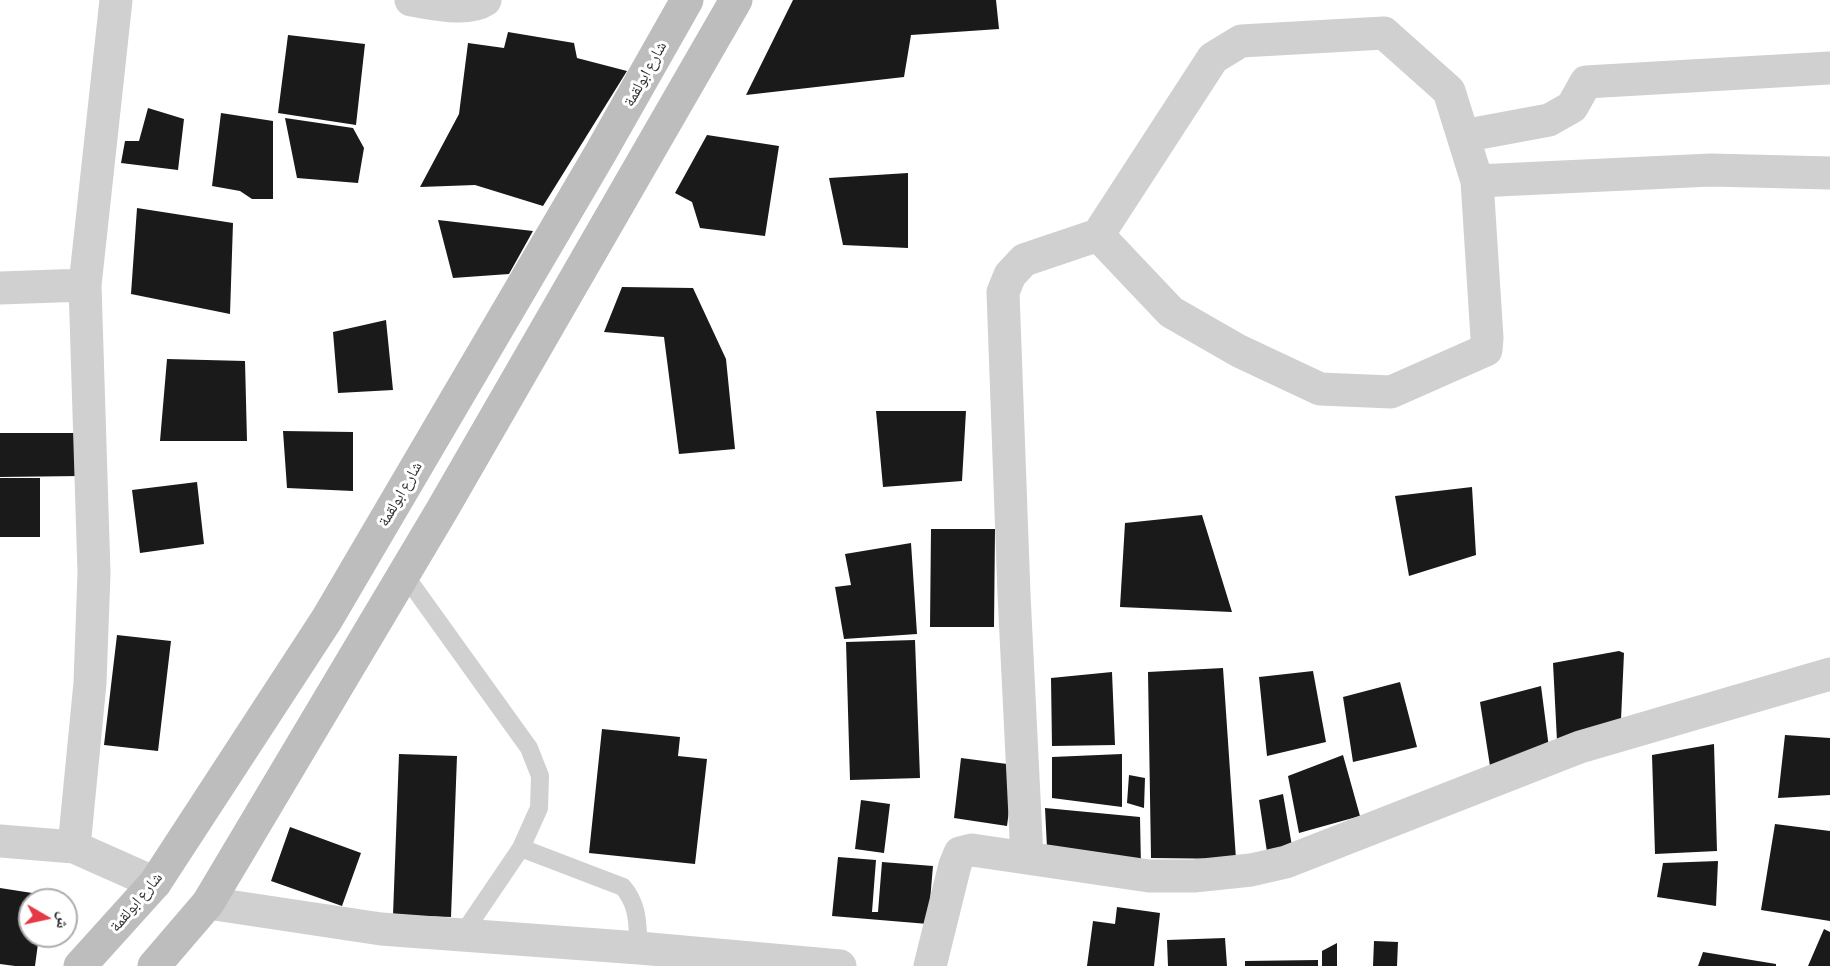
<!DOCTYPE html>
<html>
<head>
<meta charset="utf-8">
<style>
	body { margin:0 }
	#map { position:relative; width:1830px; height:966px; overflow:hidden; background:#fff; font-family:"Asap Condensed","Noto Naskh Arabic",sans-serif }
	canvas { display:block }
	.north { position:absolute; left:18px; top:888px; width:60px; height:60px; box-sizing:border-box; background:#fff; border:2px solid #adadad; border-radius:50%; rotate:99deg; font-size:16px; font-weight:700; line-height:24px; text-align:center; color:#333 }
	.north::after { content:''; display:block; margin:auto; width:21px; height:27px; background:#e63946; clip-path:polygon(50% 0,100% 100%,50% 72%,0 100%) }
</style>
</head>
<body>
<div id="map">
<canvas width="1830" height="966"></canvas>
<div class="north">ش</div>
</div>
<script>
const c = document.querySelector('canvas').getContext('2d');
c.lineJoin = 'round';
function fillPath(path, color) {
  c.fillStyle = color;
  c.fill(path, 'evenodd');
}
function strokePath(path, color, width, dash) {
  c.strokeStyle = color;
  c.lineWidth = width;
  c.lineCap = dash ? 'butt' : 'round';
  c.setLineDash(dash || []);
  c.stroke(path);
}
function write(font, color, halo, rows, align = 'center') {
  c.font = font + ' "Asap Condensed","Noto Naskh Arabic",sans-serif';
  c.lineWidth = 6;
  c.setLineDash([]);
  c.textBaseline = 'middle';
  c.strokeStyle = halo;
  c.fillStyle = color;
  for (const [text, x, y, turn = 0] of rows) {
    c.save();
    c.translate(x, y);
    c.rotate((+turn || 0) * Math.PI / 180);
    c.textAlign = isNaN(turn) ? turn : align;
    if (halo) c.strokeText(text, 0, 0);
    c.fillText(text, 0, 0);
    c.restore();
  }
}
const building = new Path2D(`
	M793 0H996L999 29 911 35 904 77 746 95Z
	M508 32 574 43 577 58 627 71 543 206 475 185 420 187 459 114 468 43 504 48Z
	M288 35 365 44 356 125 278 113Z
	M148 108 184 119 178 170 121 163 125 141H139Z
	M221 113 273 121V199H252L240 191 212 186Z
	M285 118 353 128 364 148 358 183 297 178Z
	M707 135 779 146 765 236 700 228 692 202 675 193Z
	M908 173V248L843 245 829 178Z
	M137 208 233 223 230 314 131 294Z
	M438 220 533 231 509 274 453 278Z
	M622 287 693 288 726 359 735 449 679 454 664 337 604 332Z
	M386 320 393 390 338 393 333 332Z
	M167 359 245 361 247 441H160Z
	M876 411H966L962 481 883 487Z
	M283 431 353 432V491L287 488Z
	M0 433H81V476L0 477Z
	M0 478H40V537H0Z
	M197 482 204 544 140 553 132 490Z
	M1472 487 1476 555 1409 576 1395 496Z
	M1202 515 1232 612 1120 607 1125 523Z
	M931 529H995L994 627H930Z
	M911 543 917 634 844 639 835 587 851 585 845 554Z
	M117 635 171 641 158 751 104 745Z
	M915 640 920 778 850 780 846 642Z
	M1619 651 1624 653 1621 720 1557 741 1553 663Z
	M1223 668 1236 859 1151 858 1148 672Z
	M1313 671 1326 742 1267 756 1259 677Z
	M1112 672 1115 745 1052 746 1051 678Z
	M1400 682 1417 747 1353 762 1343 697Z
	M1541 686 1549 748 1490 766 1480 702Z
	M602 729 680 737 678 756 707 759 695 864 589 853Z
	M1785 735 1830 738V795L1778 798Z
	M1714 744 1717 851 1655 854 1652 755Z
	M399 754 457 756 451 917 393 915Z
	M1122 754V807L1052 798V757Z
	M1343 755 1360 816 1299 833 1288 776Z
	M961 758 1015 765 1007 826 954 818Z
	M1129 775 1145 778 1144 808 1127 803Z
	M1283 794 1292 846 1267 852 1259 800Z
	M861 800 890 804 884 853 855 849Z
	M1045 808 1140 817 1141 867 1047 848Z
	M1775 824 1830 831V921L1761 910Z
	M290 827 361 853 342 906 271 881Z
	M838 857 876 860 872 912H878L882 862 933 866 928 924 832 916Z
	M1718 861 1716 906 1657 897 1663 863Z
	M0 888 45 895V900H30V936H39L35 966H15L0 964Z
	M1117 907 1160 913 1154 966H1087L1093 921 1115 924Z
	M1824 929 1830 932V966H1808Z
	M1225 938 1227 966H1168L1167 940Z
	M1374 941 1398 942 1397 966H1373Z
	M1337 943V966H1322V951Z
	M1703 952 1776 964V966H1698Z
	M1318 960V966H1245V961Z`);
const lane = new Path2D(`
	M404 574 529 748 540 776 539 808 521 848 462 935
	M521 848 623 887C639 906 637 924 639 948`);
const street = new Path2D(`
	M411 0C432 3 467 12 485 0
	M1463 136 1549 120 1572 107 1586 82 1830 68
	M1477 181 1711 170 1830 173
	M0 288 85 285
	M0 841 74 847 155 883
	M74 847 90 683 94 573 85 285 116 0
	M1027 858 1014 594 1003 292 1010 275 1024 260 1098 235 1213 58 1241 41 1384 33 1449 91 1477 181 1487 338 1486 350 1391 392 1320 389 1239 351 1171 312 1098 235
	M208 903 381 929 639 948 840 966
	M930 966 955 865 960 853 972 850 1149 876H1194L1251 870 1286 862 1580 747 1830 674`);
const secondary = new Path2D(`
	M80 966 155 883 327 619 601 152 687 0
	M154 966 208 903 442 510 736 0`);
const streetNames = [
	["شارع ابولقمة",645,74,-61],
	["شارع ابولقمة",400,494,-60],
	["شارع ابولقمة",136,902,-50]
];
fillPath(building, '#1a1a1a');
strokePath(lane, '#d0d0d0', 18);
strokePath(street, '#d0d0d0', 33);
strokePath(secondary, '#bdbdbd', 33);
write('16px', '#333', '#fff', streetNames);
</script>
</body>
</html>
